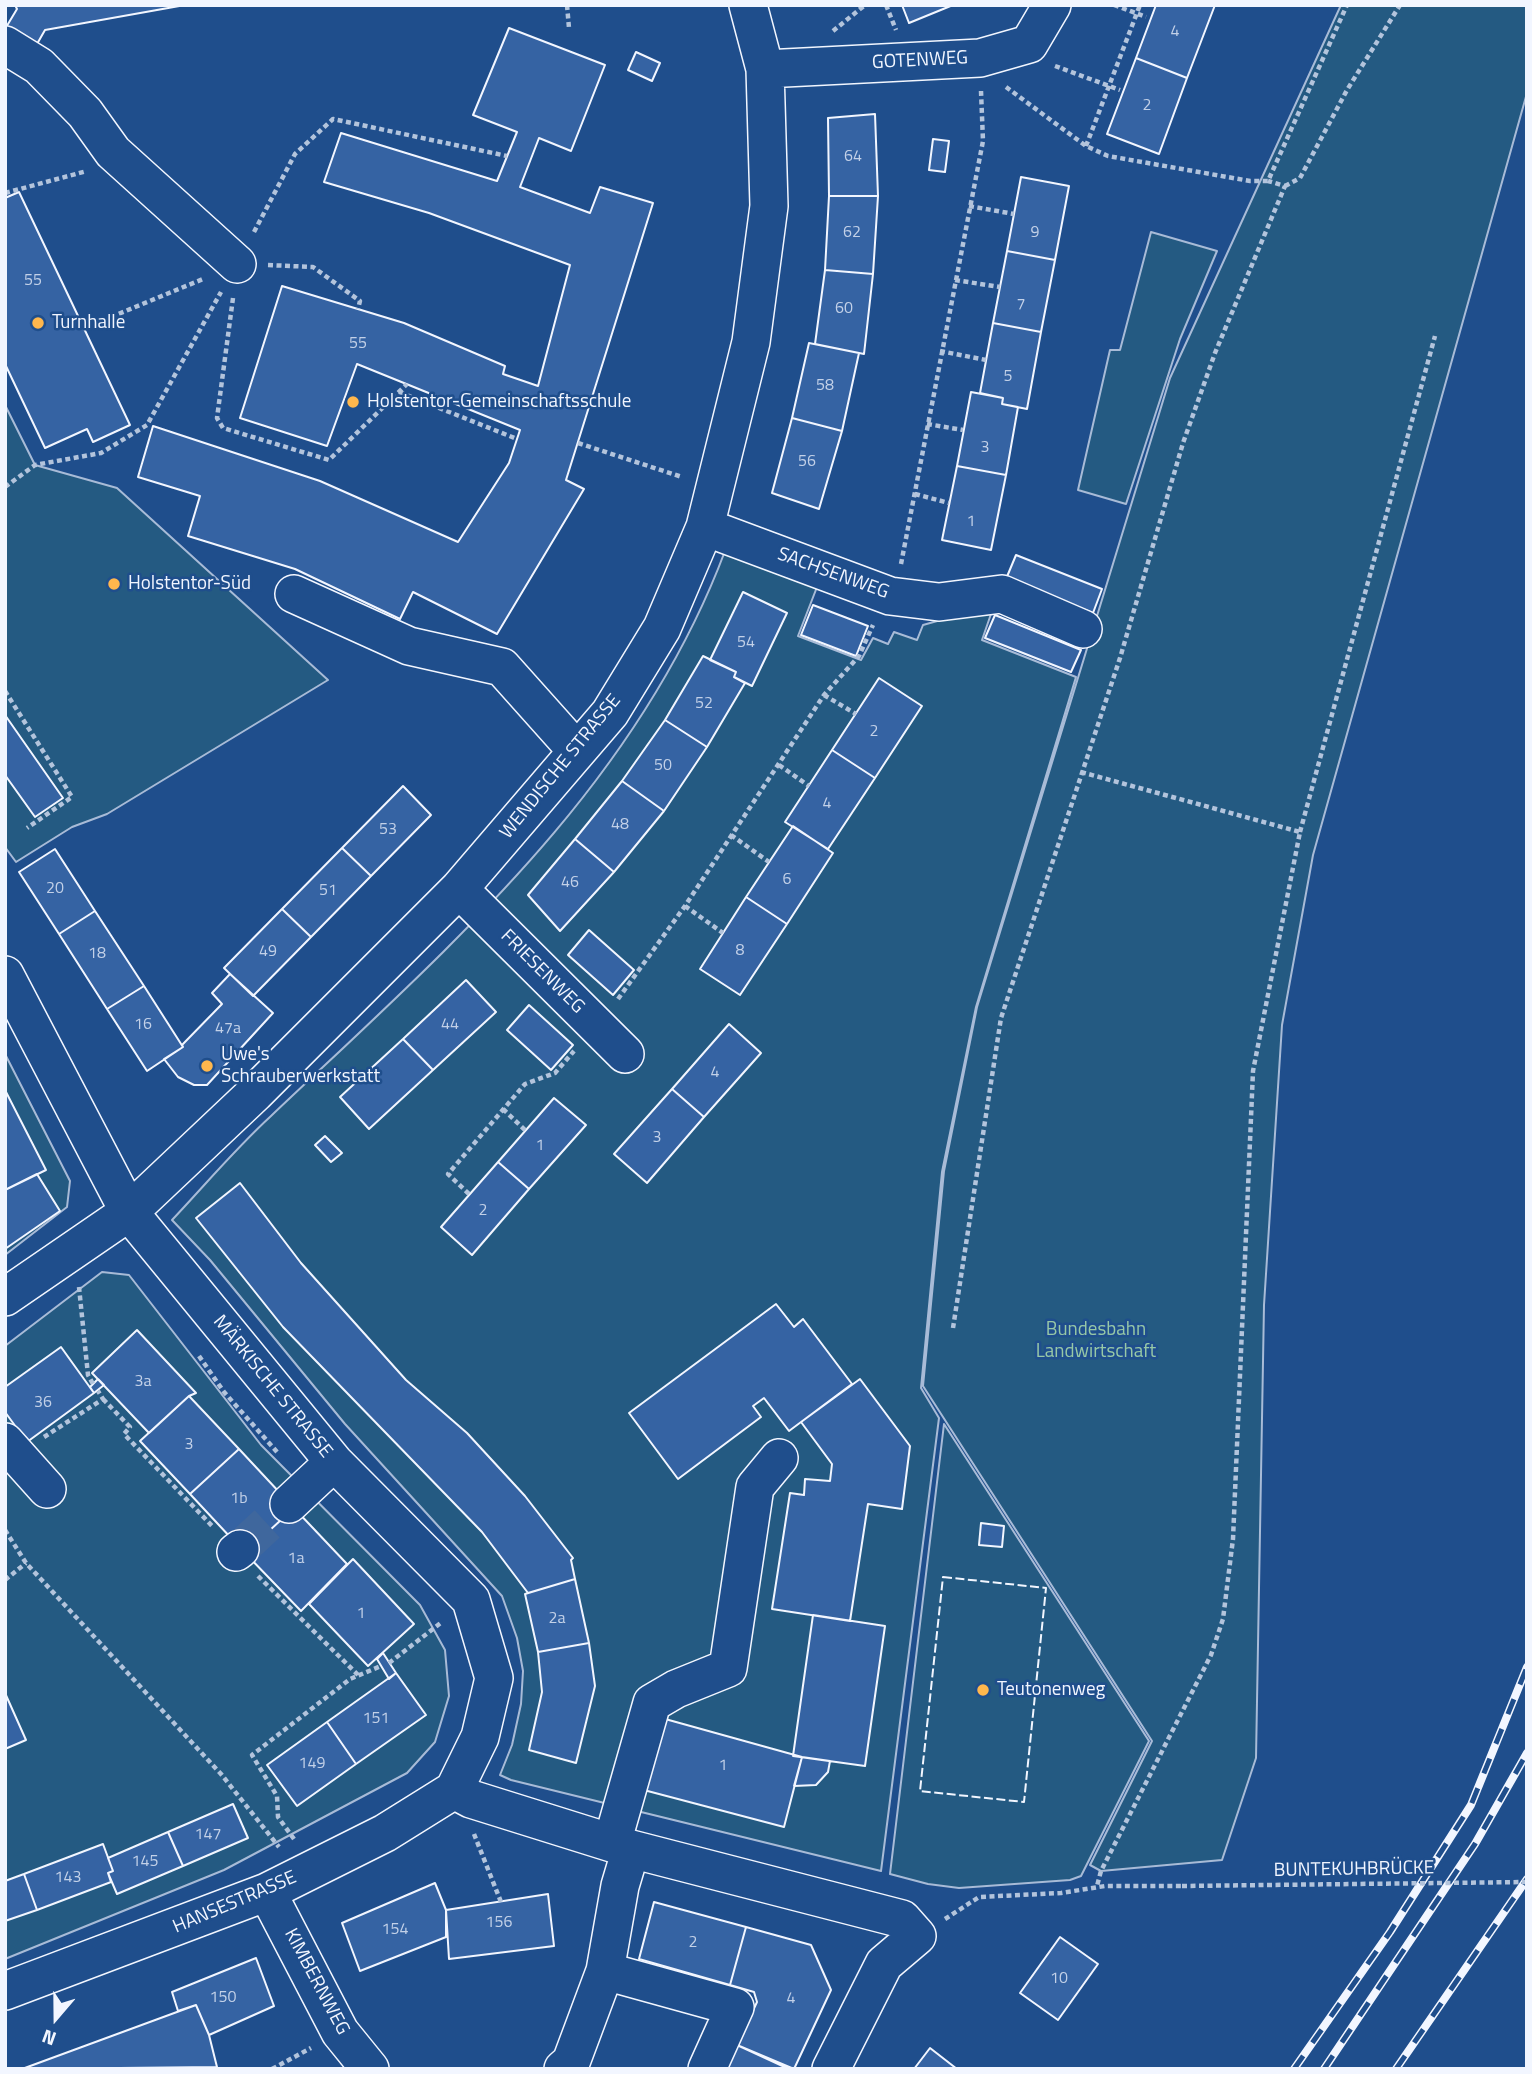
<!DOCTYPE html>
<html>
<head>
<meta charset="utf-8">
<style>
	body { margin:0 }
	#map { position:relative; width:1532px; height:2074px; overflow:hidden; background:#1f4e8c; font-family:"Titillium Web",sans-serif }
	canvas { display:block }
	.frame { position:absolute; inset:0; border:7px solid #f2f6ff; pointer-events:none }
	.north { position:absolute; left:21px; top:1983px; width:70px; height:70px; -webkit-text-stroke:5px #1f4e8c; paint-order:stroke; rotate:200deg; font-size:19px; font-weight:700; line-height:28px; text-align:center; color:#f2f6ff }
	.north::after { content:''; display:block; margin:auto; width:24px; height:32px; background:#f2f6ff; clip-path:polygon(50% 0,100% 100%,50% 72%,0 100%) }
</style>
</head>
<body>
<div id="map">
<canvas width="1532" height="2074"></canvas>
<div class="frame"></div>
<div class="north">N</div>
</div>
<script>
const c = document.querySelector('canvas').getContext('2d');
c.lineJoin = 'round';
function fillPath(path, color) {
  c.fillStyle = color;
  c.fill(path, 'evenodd');
}
function strokePath(path, color, width, dash) {
  c.strokeStyle = color;
  c.lineWidth = width;
  c.lineCap = dash ? 'butt' : 'round';
  c.setLineDash(dash || []);
  c.stroke(path);
}
function write(font, color, halo, rows, align = 'center') {
  c.font = font + ' "Titillium Web",sans-serif';
  c.lineWidth = 5;
  c.setLineDash([]);
  c.textBaseline = 'middle';
  c.strokeStyle = halo;
  c.fillStyle = color;
  for (const [text, x, y, turn = 0] of rows) {
    c.save();
    c.translate(x, y);
    c.rotate((+turn || 0) * Math.PI / 180);
    c.textAlign = isNaN(turn) ? turn : align;
    if (halo) c.strokeText(text, 0, 0);
    c.fillText(text, 0, 0);
    c.restore();
  }
}
const green = new Path2D(`
	M1341 5H1527V93L1313 855 1282 1025 1264 1305 1256 1758 1222 1860 1101 1871 1090 1865 1152 1741 923 1386 944 1171 977 1007 1170 378Z
	M1151 232 1217 251 1180 339 1126 504 1078 490 1110 350H1120Z
	M5 405 35 465 117 488 328 680 107 814 72 827 16 862 5 847Z
	M725 551 817 587 798 636 861 660 873 638 888 644 894 632 917 640 923 625 980 609 991 614 982 640 1076 677 976 1007 942 1172 921 1388 939 1418 881 1871 511 1780 500 1775 512 1745 521 1704 523 1671 517 1638 502 1596 345 1424 210 1260 172 1220C205 1185 236 1148 271 1116 449 947 636 788 725 551Z
	M5 1054 70 1181 67 1207 5 1255Z
	M102 1272 129 1275 261 1445 420 1605 445 1650 449 1696 435 1742 407 1773 224 1870 5 1959V1346Z
	M944 1424 1149 1741 1081 1876 1070 1880 959 1888 928 1884 890 1874Z`);
const building = new Path2D(`
	M15 5H185L45 30 33 51 5 29 17 9Z
	M902 5H953L909 23Z
	M1156 5H1215L1187 78 1136 58Z
	M509 28 605 65 571 151 539 138 520 187 590 213 600 187 653 203 566 480 584 489 497 634 413 592 400 619 295 569 188 536 200 496 138 477 153 426 320 481 458 542 509 463 520 430 357 364 327 446 240 418 282 286 404 323 505 366 503 374 538 386 570 265 429 213 324 182 341 133 497 181 517 132 473 115Z
	M636 52 660 63 652 81 628 70Z
	M1136 58 1187 78 1159 154 1107 134Z
	M875 114 878 196H829L828 118Z
	M933 139 949 141 945 172 929 170Z
	M1021 177 1069 186 1055 260 1007 251Z
	M19 192 130 425 93 442 87 429 45 448 5 364V198Z
	M829 196H878L873 274 825 270Z
	M1007 251 1055 260 1041 332 993 323Z
	M825 270 873 274 864 354 815 344Z
	M993 323 1041 332 1027 409 1002 404 1003 398 980 393Z
	M809 343 859 353 842 431 792 418Z
	M971 392 1003 398 1002 404 1018 407 1006 475 957 466Z
	M792 418 842 431 819 509 772 493Z
	M957 466 1006 475 991 550 942 540Z
	M1016 555 1102 589 1093 613 1006 579Z
	M743 592 787 613 752 686 734 677 736 672 710 660Z
	M813 605 868 626 856 656 801 635Z
	M995 615 1081 650 1071 672 985 638Z
	M703 656 736 672 734 677 745 683 707 747 665 720Z
	M879 678 922 706 875 778 832 750Z
	M5 715 63 798 35 817 5 775Z
	M665 720 707 747 664 811 622 781Z
	M832 750 875 778 828 849 785 822Z
	M622 781 664 811 614 872 575 839Z
	M403 786 431 815 371 876 342 848Z
	M793 826 833 853 787 924 746 897Z
	M575 839 614 872 560 931 528 895Z
	M342 848 371 876 311 937 282 909Z
	M55 849 95 911 59 934 19 872Z
	M746 897 787 924 740 995 700 969Z
	M282 909 311 937 253 996 224 968Z
	M95 911 144 986 107 1009 59 934Z
	M589 930 634 970 613 995 568 955Z
	M230 974 273 1013 207 1085H194L178 1077 164 1059 183 1047 182 1045 222 1004 212 993Z
	M466 980 496 1012 433 1070 403 1039Z
	M144 986 183 1047 147 1071 107 1009Z
	M529 1005 573 1045 551 1070 507 1030Z
	M729 1024 761 1053 704 1117 672 1089Z
	M403 1039 433 1070 369 1129 340 1097Z
	M672 1089 704 1117 647 1183 614 1154Z
	M5 1090 46 1170 5 1190Z
	M554 1098 586 1125 529 1189 498 1162Z
	M325 1136 342 1153 331 1162 315 1145Z
	M498 1162 529 1189 472 1255 441 1227Z
	M37 1174 60 1211 5 1249V1190Z
	M240 1183 301 1263 406 1380 467 1433 525 1496 573 1558 571 1560 575 1579 528 1593 482 1532 283 1327 196 1218Z
	M776 1304 794 1327 803 1319 852 1384 789 1431 764 1398 753 1406 761 1417 678 1479 629 1413Z
	M137 1330 196 1393 189 1396 149 1433 92 1373Z
	M61 1347 94 1393 27 1442 5 1412V1387Z
	M98 1379 104 1385 94 1393 90 1387Z
	M860 1379 910 1446 902 1509 868 1504 850 1621 772 1609 790 1493 804 1495 805 1479 830 1481 832 1464 801 1422Z
	M189 1396 239 1449 190 1494 140 1441Z
	M239 1449 294 1508 245 1553 190 1494Z
	M294 1508 347 1564 301 1611 245 1553Z
	M981 1523 1004 1526 1002 1547 979 1545Z
	M353 1559 414 1624 368 1666 309 1604Z
	M575 1579 589 1643 538 1652 525 1594Z
	M813 1615 885 1626 865 1766 793 1756Z
	M589 1643 595 1686 576 1763 529 1750 542 1692 538 1652Z
	M383 1653 396 1673 389 1679 377 1659Z
	M396 1673 426 1715 356 1764 327 1722Z
	M5 1693 26 1740 5 1749Z
	M658 1717 802 1757 784 1827 640 1789Z
	M327 1722 356 1764 297 1806 267 1765Z
	M802 1757 830 1761 828 1772 816 1785 794 1786Z
	M233 1804 248 1838 183 1866 168 1832Z
	M168 1832 183 1866 117 1894 108 1873 113 1871 108 1858Z
	M103 1844 113 1871 108 1873 111 1882 37 1910 24 1874Z
	M24 1874 37 1910 5 1921V1881Z
	M435 1883 446 1910V1937L360 1971 342 1923Z
	M548 1894 554 1946 449 1959 446 1910Z
	M654 1902 746 1927 730 1985 639 1959Z
	M746 1927 811 1945 831 1990 794 2069 737 2045 757 2002 754 1992 730 1985Z
	M1060 1937 1098 1964 1058 2020 1020 1993Z
	M256 1958 274 2006 209 2035 196 2005 178 2011 172 1992Z
	M196 2005 209 2035 217 2067 22 2069Z
	M737 2045 789 2069H727Z
	M930 2048 957 2069H914Z`);
const minorTunnel = new Path2D(`
	M240 1549 289 1504`);
const path = new Path2D(`
	M567 5 569 28
	M886 5 896 30
	M1114 5 1146 17
	M833 31 865 5
	M1055 66 1120 90
	M1006 87 1086 146 1108 156 1250 181H1268L1347 5
	M1086 146 1140 5
	M1285 186 1300 178 1347 90 1400 5
	M5 193 87 171
	M969 206 1014 214
	M254 232 295 154 333 119 507 156
	M268 265 313 267 360 301 358 309
	M955 280 1000 287
	M233 298 217 418 223 428 329 460 407 384
	M111 317 203 279
	M940 351 986 360
	M399 392 517 439
	M927 424 963 430
	M578 443 682 477
	M5 487 35 465 101 453 147 425 221 292
	M915 494 949 503
	M901 564 983 141 981 91
	M5 691 72 797 27 828
	M824 695 856 714
	M779 765 809 786
	M1081 772 1300 832 1253 1071 1233 1539 1223 1619 1211 1655 1101 1871 1097 1886
	M1300 832 1435 336
	M731 835 769 862
	M685 906 723 933
	M618 999 685 906 824 695 859 656 873 625
	M503 1109 526 1131
	M469 1194 448 1174 525 1084 555 1073 574 1051
	M79 1287 88 1375 93 1384
	M953 1328 1001 1018 1120 658 1183 443 1215 353 1285 186 1268 181
	M199 1356 224 1392 277 1452
	M103 1399 130 1427 124 1434 214 1528
	M44 1437 103 1399 98 1391
	M5 1530 26 1563 221 1774 279 1847
	M258 1576 358 1675
	M5 1580 26 1563
	M389 1663 442 1622
	M474 1834 501 1902
	M294 1839 278 1817 277 1796 252 1755 350 1679 381 1666
	M945 1919 979 1897 1061 1893 1105 1886H1182
	M272 2069 311 2048`);
const minor = new Path2D(`
	M5 45 39 66 85 113 113 152 237 264
	M765 69 980 58 1029 44 1052 5
	M705 527 890 596 939 602 1002 594 1083 629
	M294 594 409 646 502 667 577 751
	M459 889 625 1054
	M5 975 129 1212 334 1462 471 1600 494 1678 480 1737 454 1790
	M5 1297 129 1212 255 1093 459 889 610 713 662 628 705 527 751 342 769 206 765 69 748 5
	M5 1442 47 1489
	M289 1504 334 1462
	M236 1552 240 1549
	M454 1790 471 1799 631 1849 902 1919 917 1936 884 1964 831 2069
	M612 1843 652 1703 676 1689 728 1668 755 1487 779 1458
	M267 1892 340 2032 370 2069
	M605 1971 735 2007 707 2069
	M5 1991 267 1892 385 1833 454 1790
	M563 2069 571 2062 605 1971 620 1886 631 1849`);
const rail = new Path2D(`
	M1294 2069 1390 1932 1471 1805 1527 1667
	M1324 2069 1475 1844 1527 1753
	M1396 2069 1527 1879`);
const pathBridge = new Path2D(`
	M1182 1886 1527 1882`);
const fence = new Path2D(`
	M943 1577 1046 1588 1024 1802 920 1791Z`);
const markers = [
	[38,323,7,"#ffb74d"],
	[353,402,7,"#ffb74d"],
	[114,584,7,"#ffb74d"],
	[207,1066,7,"#ffb74d"],
	[983,1690,7,"#ffb74d"]
];
const numberNames = [
	["4",1175,32],
	["2",1147,106],
	["64",853,157],
	["62",852,233],
	["9",1035,233],
	["55",33,281],
	["7",1021,305],
	["60",844,309],
	["55",358,344],
	["5",1008,377],
	["58",825,386],
	["3",985,448],
	["56",807,462],
	["1",971,522],
	["54",746,643],
	["52",704,704],
	["2",874,732],
	["50",663,766],
	["4",827,804],
	["48",620,825],
	["53",388,830],
	["6",787,880],
	["46",570,883],
	["20",55,889],
	["51",328,891],
	["8",740,951],
	["49",268,952],
	["18",97,954],
	["16",143,1025],
	["44",450,1025],
	["47a",228,1029],
	["4",715,1073],
	["3",657,1138],
	["1",540,1146],
	["2",483,1211],
	["3a",143,1382],
	["36",43,1403],
	["3",189,1445],
	["1b",239,1499],
	["1a",296,1559],
	["1",361,1614],
	["2a",557,1619],
	["151",376,1719],
	["149",312,1764],
	["1",723,1766],
	["147",208,1835],
	["145",145,1862],
	["143",68,1878],
	["156",499,1923],
	["154",395,1930],
	["2",693,1943],
	["10",1059,1979],
	["150",223,1998],
	["4",791,1999]
];
const streetNames = [
	["GOTENWEG",920,61,-3],
	["SACHSENWEG",833,574,20],
	["WENDISCHE STRASSE",561,767,-51],
	["FRIESENWEG",542,972,45],
	["MÄRKISCHE STRASSE",272,1387,51],
	["BUNTEKUHBRÜCKE",1354,1870,-1],
	["HANSESTRASSE",235,1903,-23],
	["KIMBERNWEG",316,1982,62]
];
const poiNames = [
	["Turnhalle",52,323],
	["Holstentor-Gemeinschaftsschule",367,402],
	["Holstentor-Süd",128,584],
	["Uwe's",221,1055],
	["Schrauberwerkstatt",221,1077],
	["Teutonenweg",997,1690]
];
const parkNames = [
	["Bundesbahn",1096,1330],
	["Landwirtschaft",1096,1352]
];
fillPath(green, '#245a82');
strokePath(green, '#a8bbd7', 2);
fillPath(building, '#3563a3');
strokePath(building, '#f2f6ff', 2);
strokePath(minorTunnel, '#3f679d', 37, [37, 18]);
strokePath(minor, '#f2f6ff', 40);
strokePath(path, '#b3c4dc', 4.5, [5, 3.5]);
strokePath(minor, '#1f4e8c', 37);
strokePath(rail, '#f2f6ff', 8);
strokePath(rail, '#1f4e8c', 5, [16]);
strokePath(pathBridge, '#b3c4dc', 4.5, [5, 3.5]);
strokePath(fence, '#f2f6ff', 2, [9, 3.5]);
for (const [x, y, r, color] of markers) {
  const dot = new Path2D();
  dot.arc(x, y, r, 0, 2 * Math.PI);
  c.fillStyle = color;
  c.fill(dot);
  strokePath(dot, '#1f4e8c', 2.5);
}
write('16px', '#c3d1e8', null, numberNames);
write('19px', '#f2f6ff', '#1f4e8c', streetNames);
write('19px', '#f2f6ff', '#1f4e8c', poiNames, 'left');
write('19px', '#97c8a6', '#1f4e8c', parkNames);
</script>
</body>
</html>
